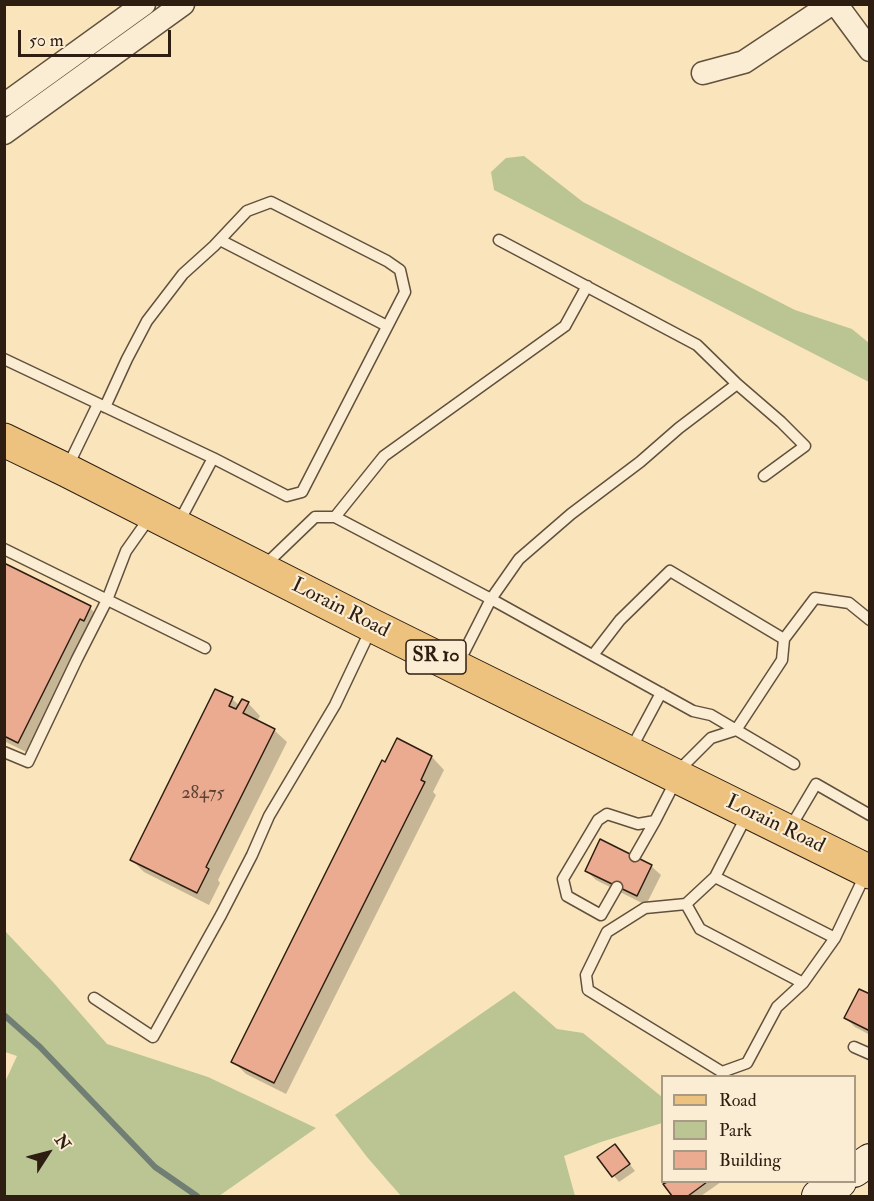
<!DOCTYPE html>
<html>
<head>
<meta charset="utf-8">
<style>
	body { margin:0 }
	#map { position:relative; width:874px; height:1201px; overflow:hidden; background:#f9e4bb; font-family:"IM FELL Double Pica",serif }
	canvas { display:block }
	.frame { position:absolute; inset:0; border:6px solid #2e1e12; pointer-events:none }
	.legend { position:absolute; left:661px; top:1075px; width:195px; height:108px; box-sizing:border-box; background:#fbedd3; border:2px solid #a99a86; margin:0; padding:8px 10px; list-style:none; font-size:18px; color:#2e1e12 }
	.legend li { display:flex; align-items:center; gap:12px; height:30px }
	.legend b { width:30px; border:2px solid #a99a86 }
	.north { position:absolute; left:18px; top:1123px; width:60px; height:60px; -webkit-text-stroke:4px #fbedd3; paint-order:stroke; rotate:54deg; font-size:16px; font-weight:700; line-height:24px; text-align:center; color:#2e1e12 }
	.north::after { content:''; display:block; margin:auto; width:21px; height:27px; background:#2e1e12; clip-path:polygon(50% 0,100% 100%,50% 72%,0 100%) }
	.scale { position:absolute; left:18px; top:30px; width:153px; height:27px; box-sizing:border-box; border:3px solid #2e1e12; border-top:0; padding-left:8px; font-size:18px; line-height:21px; white-space:nowrap; color:#2e1e12; -webkit-text-stroke:4px #fbedd3; paint-order:stroke }
</style>
</head>
<body>
<div id="map">
<canvas width="874" height="1201"></canvas>
<div class="frame"></div>
<ul class="legend">
<li><b style="height:8px;background:#ecc27e"></b>Road</li>
<li><b style="height:16px;background:#bac593"></b>Park</li>
<li><b style="height:16px;background:#ebab91"></b>Building</li>
</ul>
<div class="north">N</div>
<div class="scale">50 m</div>
</div>
<script>
const c = document.querySelector('canvas').getContext('2d');
c.lineJoin = 'round';
function fillPath(path, color) {
  c.fillStyle = color;
  c.fill(path, 'evenodd');
}
function strokePath(path, color, width, dash) {
  c.strokeStyle = color;
  c.lineWidth = width;
  c.lineCap = dash ? 'butt' : 'round';
  c.setLineDash(dash || []);
  c.stroke(path);
}
function write(font, color, halo, rows, align = 'center') {
  c.font = font + ' "IM FELL Double Pica",serif';
  c.lineWidth = 4.5;
  c.setLineDash([]);
  c.textBaseline = 'middle';
  c.strokeStyle = halo;
  c.fillStyle = color;
  for (const [text, x, y, turn = 0] of rows) {
    c.save();
    c.translate(x, y);
    c.rotate((+turn || 0) * Math.PI / 180);
    c.textAlign = isNaN(turn) ? turn : align;
    if (halo) c.strokeText(text, 0, 0);
    c.fillText(text, 0, 0);
    c.restore();
  }
}
const green = new Path2D(`
	M524 156 583 202 795 310 852 329 869 343V382L494 190 491 172 506 158Z
	M5 931 53 982 107 1044 208 1077 316 1128 219 1196H5V1082L17 1056 5 1052Z
	M514 991 557 1029 583 1033 662 1097V1123L601 1142 564 1156 575 1196H401L367 1157 335 1115Z`);
const shadow = new Path2D(`
	M4 565 90 608 102 620 30 754 4 741Z
	M232 699 240 706 248 703 260 716 257 721 274 730 287 742 218 880 220 883 209 905 144 872 132 860Z
	M397 740 432 757 444 770 433 792 436 795 286 1094 246 1074 233 1061Z
	M651 866 661 875 646 905 596 880 587 871Z
	M870 996V1035L855 1027 846 1018Z
	M615 1146 635 1171 619 1182 599 1157Z
	M669 1182H721L701 1196H673L665 1185Z`);
const stream = new Path2D(`
	M4 1015 40 1047 155 1167 197 1196`);
const building = new Path2D(`
	M4 563 91 606 84 621 80 619 18 743 4 736Z
	M215 689 233 697 229 706 236 709 242 699 249 702 243 713 275 729 206 867 209 869 197 893 130 860Z
	M397 738 432 756 421 780 425 782 274 1083 231 1062 382 760 385 762Z
	M600 839 652 865 637 896 585 871Z
	M859 989 870 994V1031L844 1018Z
	M615 1144 630 1164 612 1177 597 1157Z
	M667 1182H707L688 1196H672L663 1184Z`);
const lane = new Path2D(`
	M220 240 387 326
	M499 240 697 345 737 384
	M4 359 213 458 287 496 302 492 405 292 400 270 387 261 271 202 247 211 214 246 183 274 147 321 127 359 105 407
	M67 468 98 404
	M335 517 491 599 693 711 711 715 794 764
	M178 524 213 458
	M4 549 205 648
	M263 567 315 517H335L384 456 565 326 587 286
	M593 655 620 620 670 571 784 639 815 598 849 603 870 620
	M458 664 491 599 519 559 571 514 640 462 679 428 737 384 781 422 805 446 764 476
	M630 751 661 693
	M4 752 28 762 77 659 107 600 126 551 150 517
	M676 773 711 738 736 730 782 660 784 639
	M747 815 715 877 686 904 645 908 607 932 586 975 588 990 722 1072 747 1063 777 1007 803 983 835 938 866 873
	M790 828 816 784 870 815
	M635 856 655 821
	M715 877 835 938
	M617 887 601 915 567 896 563 879 598 820 607 814 638 824 655 821 676 780
	M686 904 700 929 803 983
	M94 998 153 1037 221 915 252 855 269 816 335 705 371 629
	M854 1047 870 1054`);
const street = new Path2D(`
	M836 4 870 50
	M703 73 744 62 831 4
	M4 105 144 4
	M4 133 183 4`);
const secondary = new Path2D(`
	M854 1171 870 1160
	M818 1196 840 1182`);
const primary = new Path2D(`
	M4 440 66 470 373 626 870 872`);
const numberNames = [
	["28475",203,794]
];
const shields = [
	[436,657,60]
];
const shieldNames = [
	["SR 10",436,657]
];
const streetNames = [
	["Lorain Road",340,609,27],
	["Lorain Road",775,825,26]
];
fillPath(green, '#bac593');
fillPath(shadow, '#0003');
strokePath(stream, '#717e73', 6);
fillPath(building, '#ebab91');
strokePath(building, '#2e1e12', 1.5);
strokePath(lane, '#61503c', 13);
strokePath(street, '#61503c', 25);
strokePath(secondary, '#2e1e12', 34);
strokePath(primary, '#2e1e12', 35);
strokePath(lane, '#fbedd3', 10);
strokePath(street, '#fbedd3', 22);
strokePath(secondary, '#fbedd3', 32);
strokePath(primary, '#ecc27e', 33);
write('18px', '#5d4132', null, numberNames);
for (const [x, y, w] of shields) {
  const box = new Path2D();
  box.roundRect(x - w / 2, y - 17, w, 34, 4.5);
  c.fillStyle = '#fbedd3';
  c.fill(box);
  strokePath(box, '#2e1e12', 1.5);
}
write('bold 20px', '#2e1e12', null, shieldNames);
write('21px', '#2e1e12', '#fbedd3', streetNames);
</script>
</body>
</html>
